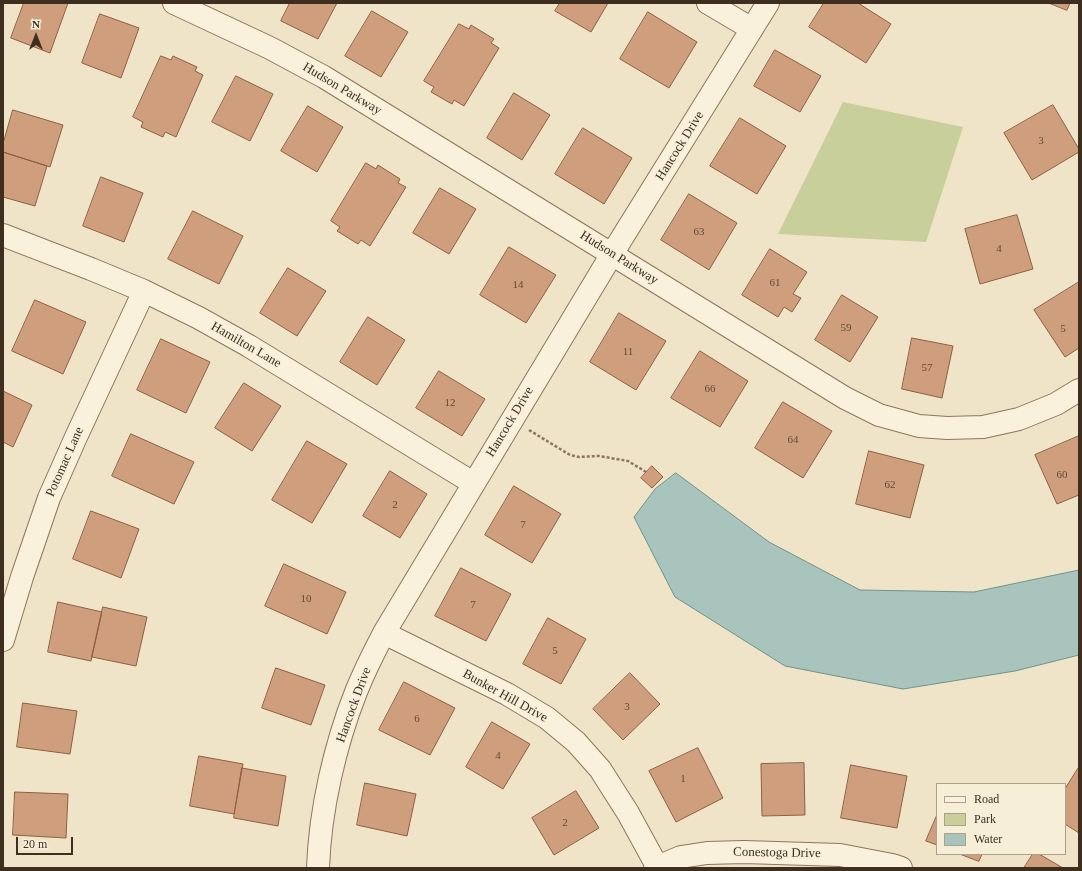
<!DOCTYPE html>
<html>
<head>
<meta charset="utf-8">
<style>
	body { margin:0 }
	#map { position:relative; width:1082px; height:871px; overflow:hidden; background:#f0e4c8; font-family:"Times New Roman",serif }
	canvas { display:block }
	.frame { position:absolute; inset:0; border:4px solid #3d2e20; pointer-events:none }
	.legend { position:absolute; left:936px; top:783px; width:130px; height:72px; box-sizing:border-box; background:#f7eed8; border:1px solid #ada18e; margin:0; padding:5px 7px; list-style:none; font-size:12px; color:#3d2e20 }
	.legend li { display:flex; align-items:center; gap:8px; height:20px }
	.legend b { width:20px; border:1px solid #ada18e }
	.north { position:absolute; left:16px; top:16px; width:40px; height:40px; -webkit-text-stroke:3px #f7eed8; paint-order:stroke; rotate:0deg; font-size:11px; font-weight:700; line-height:16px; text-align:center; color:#3d2e20 }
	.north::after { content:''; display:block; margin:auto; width:14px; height:18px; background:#3d2e20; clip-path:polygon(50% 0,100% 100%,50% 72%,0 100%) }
	.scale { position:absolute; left:16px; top:837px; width:57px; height:18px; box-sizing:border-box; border:2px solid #3d2e20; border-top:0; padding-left:5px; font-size:12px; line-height:14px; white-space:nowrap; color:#3d2e20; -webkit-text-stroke:3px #f7eed8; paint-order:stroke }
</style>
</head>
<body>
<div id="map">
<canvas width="1082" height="871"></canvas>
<div class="frame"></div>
<ul class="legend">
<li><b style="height:5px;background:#faf1dc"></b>Road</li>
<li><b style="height:11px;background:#c9cf9b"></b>Park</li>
<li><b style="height:11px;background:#a9c4bc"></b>Water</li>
</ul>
<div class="north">N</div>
<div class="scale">20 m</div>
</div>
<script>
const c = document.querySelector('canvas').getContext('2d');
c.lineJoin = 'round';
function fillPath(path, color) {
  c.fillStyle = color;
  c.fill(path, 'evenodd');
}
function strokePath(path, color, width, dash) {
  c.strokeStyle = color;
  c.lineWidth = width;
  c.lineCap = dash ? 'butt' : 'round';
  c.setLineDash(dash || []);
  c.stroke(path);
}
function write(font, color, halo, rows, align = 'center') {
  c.font = font + ' "Times New Roman",serif';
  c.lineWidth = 3;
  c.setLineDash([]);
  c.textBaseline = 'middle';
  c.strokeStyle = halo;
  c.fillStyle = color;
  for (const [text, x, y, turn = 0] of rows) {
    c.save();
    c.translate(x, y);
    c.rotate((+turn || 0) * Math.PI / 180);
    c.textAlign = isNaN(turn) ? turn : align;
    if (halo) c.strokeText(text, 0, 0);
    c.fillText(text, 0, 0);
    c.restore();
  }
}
const green = new Path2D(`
	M843 102 963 127 926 242 778 234Z`);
const water = new Path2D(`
	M676 473 769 542 860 590 974 592 1079 570V655L1015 671 903 689 785 666 675 597 634 517 655 489Z`);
const building = new Path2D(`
	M24 3H68L50 53 11 38Z
	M290 3H337L318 39 281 21Z
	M560 3H608L591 32 555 11Z
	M824 3H858L891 24 866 63 809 27Z
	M1049 3H1070L1067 10Z
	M372 11 408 32 381 77 345 56Z
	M648 12 697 42 669 88 620 59Z
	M100 14 139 28 121 78 82 63Z
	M459 24 469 29 471 25 494 39 491 43 499 48 464 106 454 100 452 104 431 92 434 87 424 81Z
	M775 50 821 76 800 112 754 86Z
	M161 56 171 60 173 56 197 67 195 71 203 75 176 137 165 132 163 137 141 127 143 122 133 117Z
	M236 76 273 94 250 141 212 122Z
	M514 93 550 115 522 160 487 138Z
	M1053 105 1079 149V152L1032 180 1004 133Z
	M308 106 343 127 317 172 281 151Z
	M13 110 63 125 50 167 47 166 3 152V144Z
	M740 118 786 146 757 194 710 166Z
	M583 128 632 158 604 204 555 174Z
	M3 152 47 166 35 206 3 197Z
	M366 163 376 169 378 165 400 179 398 183 406 187 370 246 361 240 358 244 337 231 340 227 331 221Z
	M101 177 143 193 124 242 83 226Z
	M440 188 476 209 449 254 413 233Z
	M689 194 737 223 709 270 661 240Z
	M193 211 243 236 219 284 168 259Z
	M1017 215 1033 269 980 284 965 229Z
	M509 247 556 275 526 323 480 295Z
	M770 249 807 272 793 294 801 298 792 312 784 307 778 317 742 295Z
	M288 268 326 291 297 336 260 313Z
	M1079 282V348L1065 357 1034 310Z
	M842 295 878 317 850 362 815 340Z
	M35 300 86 322 63 374 12 351Z
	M619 313 666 341 636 390 590 362Z
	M368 317 405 340 377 385 340 362Z
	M912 338 953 346 942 398 902 389Z
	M161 339 210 362 186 413 137 390Z
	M700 351 748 381 720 427 671 398Z
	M439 371 485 399 462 436 416 408Z
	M244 383 281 406 252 451 215 428Z
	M3 391 32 405 13 447 3 442Z
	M783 402 832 431 803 478 755 448Z
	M131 434 194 462 174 504 112 476Z
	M1079 436V495L1057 504 1035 455Z
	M307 441 347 464 312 523 272 500Z
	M869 451 924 465 910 518 856 504Z
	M652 466 663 477 652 488 641 478Z
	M390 471 427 494 400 538 363 516Z
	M514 486 561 514 532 563 485 535Z
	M91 511 139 529 121 578 73 559Z
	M284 564 346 592 327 634 265 606Z
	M461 568 511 594 486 641 435 616Z
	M58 602 102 612 91 661 48 652Z
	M103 607 147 617 136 666 92 657Z
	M548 618 586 639 561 684 523 664Z
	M276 668 325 685 311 725 262 708Z
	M630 673 660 704 623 740 593 709Z
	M404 682 455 708 430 755 379 730Z
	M23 703 77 711 70 754 17 747Z
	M492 722 530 744 503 789 466 767Z
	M698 748 723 798 676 822 649 771Z
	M199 756 243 764 234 814 190 806Z
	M804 763 805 815 762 816 761 764Z
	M851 765 907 776 897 828 841 818Z
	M1079 767V833L1065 824V789Z
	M242 768 286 776 278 826 234 818Z
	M365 783 416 794 407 836 357 825Z
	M576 791 599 828 554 855 532 818Z
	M15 792 68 794 66 838 13 835Z
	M937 815V845L926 841Z
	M960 854H982L979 861Z
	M1033 854H1039L1063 868H1024Z`);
const path = new Path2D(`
	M529 430 570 455 579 457 599 456 628 461 646 472`);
const minor = new Path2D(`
	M174 3 270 48 324 77 845 398 879 415 919 426 947 428 983 427 1019 419 1056 404 1079 390
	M708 3 752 29
	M3 235 91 269 144 291 199 318 249 346 473 483
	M384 633 507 694 547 718 576 742 600 769 628 813 657 866
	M3 640 22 577 49 498 76 437 144 291
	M318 868C320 810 335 745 356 692 364 672 374 652 384 633L612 254 768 3
	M655 868 681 857 707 853 744 852 840 855 892 865 901 868`);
const numberNames = [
	["3",1041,141],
	["63",699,232],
	["4",999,249],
	["61",775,283],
	["14",518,285],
	["59",846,328],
	["5",1063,329],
	["11",628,352],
	["57",927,368],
	["66",710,389],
	["12",450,403],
	["64",793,440],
	["60",1062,475],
	["62",890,485],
	["2",395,505],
	["7",523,525],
	["10",306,599],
	["7",473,605],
	["5",555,651],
	["3",627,707],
	["6",417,719],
	["4",498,756],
	["1",683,779],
	["2",565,823]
];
const streetNames = [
	["Hudson Parkway",342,89,31],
	["Hancock Drive",680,146,-58],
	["Hudson Parkway",619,258,32],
	["Hamilton Lane",246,345,30],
	["Hancock Drive",510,422,-59],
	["Potomac Lane",65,462,-66],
	["Bunker Hill Drive",505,696,29],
	["Hancock Drive",354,705,-70],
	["Conestoga Drive",777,853,1]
];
fillPath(green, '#c9cf9b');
fillPath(water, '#a9c4bc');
strokePath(water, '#6f938a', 1);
fillPath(building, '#cf9f7d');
strokePath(building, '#8d5f41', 1);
strokePath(minor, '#8d765c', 24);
strokePath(path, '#8d765c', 2.5, [3, 2]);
strokePath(minor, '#faf1dc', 22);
write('11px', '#624a37', null, numberNames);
write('13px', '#3d2e20', '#f7eed8', streetNames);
</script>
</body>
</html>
